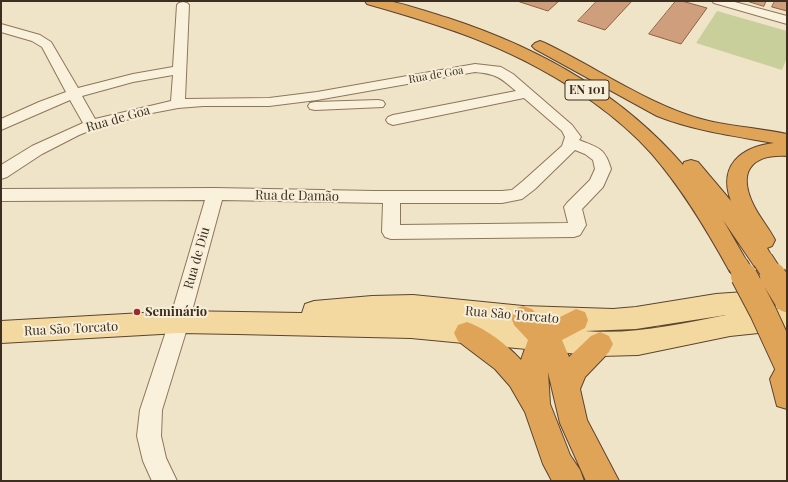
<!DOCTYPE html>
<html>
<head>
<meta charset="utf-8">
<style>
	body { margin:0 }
	#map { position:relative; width:788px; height:482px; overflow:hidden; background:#f0e4c8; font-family:"Playfair Display",serif }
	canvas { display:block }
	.frame { position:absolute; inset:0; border:2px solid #3d2e20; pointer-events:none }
</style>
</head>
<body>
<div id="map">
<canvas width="788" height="482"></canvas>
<div class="frame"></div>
</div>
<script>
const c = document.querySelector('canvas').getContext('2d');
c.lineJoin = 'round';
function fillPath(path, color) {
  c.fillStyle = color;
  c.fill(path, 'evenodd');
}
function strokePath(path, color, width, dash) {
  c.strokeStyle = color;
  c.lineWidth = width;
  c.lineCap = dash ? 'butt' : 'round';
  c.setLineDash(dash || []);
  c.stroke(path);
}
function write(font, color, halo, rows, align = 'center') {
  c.font = font + ' "Playfair Display",serif';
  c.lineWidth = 4;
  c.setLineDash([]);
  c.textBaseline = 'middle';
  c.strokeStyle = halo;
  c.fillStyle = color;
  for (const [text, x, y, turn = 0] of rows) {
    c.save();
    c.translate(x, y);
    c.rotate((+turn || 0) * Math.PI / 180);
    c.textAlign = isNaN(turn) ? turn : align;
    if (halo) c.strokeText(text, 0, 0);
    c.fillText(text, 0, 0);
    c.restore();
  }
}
const green = new Path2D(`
	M717 11 787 31V58L782 70 696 43Z`);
const building = new Path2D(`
	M521 1H559L548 11 520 2Z
	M597 1H632L605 30 578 21Z
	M676 1H682L707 8 681 44 649 34Z
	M747 1H766L764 6Z
	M775 1H787V11L772 7Z`);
const minor = new Path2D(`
	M712 1H731L787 16V24L714 3Z
	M183 2 187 3 189 5 185 99 269 98 317 92 475 64 501 67 513 74 572 125 581 137 579 140C599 148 605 148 611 169L603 187 582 209 586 225 580 235 574 237 391 239 385 237 382 232 383 203 222 200 189 322 162 410 161 436 166 458 177 481H152L143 461 137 436 140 410 169 322 205 200 1 201V189L215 188 374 191H502L512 190 523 181 562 146 565 137 562 131 524 98 393 125 388 123 386 120 388 117 393 115 516 91C500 77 496 74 475 72L317 100 269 106H203L178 108 152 113 96 128 79 135 42 154 7 177 1 179V165L32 146 83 123 70 100 1 130V119L39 102 66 92 42 47 32 41 1 32V24L40 35 51 42 78 88 133 74 173 67 177 5 179 3ZM173 75 171 101 95 119 82 96 133 82ZM575 150 585 154 593 160 595 169 590 180 567 203 564 207 568 223 400 225V203H502L522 199 535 189Z
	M378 100 383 101 385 104 383 107 315 110 310 109 308 106 310 103 315 102Z`);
const major = new Path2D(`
	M773 290 782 293 785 300 782 307 776 309 787 308V330L730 336 638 355 600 356 411 338 237 334 179 333 1 343V321L179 311 302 313 305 304 314 301 372 296 413 295 523 306 613 309 636 307 716 294ZM726 315C679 324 634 335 585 331L636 329Z`);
const highway = new Path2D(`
	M365 1C372 1 380 0 387 1 403 3 431 13 448 18 537 47 621 93 683 165L684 162 691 160 698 162 731 201C718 166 740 147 774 143 734 136 695 131 657 116L535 49 532 46 535 43 540 41 545 43C593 66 637 97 688 115 719 126 754 127 787 134V156C751 154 737 172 754 206 760 218 769 228 775 240L772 246 767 248 774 260 771 267 763 269 755 267 723 220 749 265 746 272 738 274 730 272C707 230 683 190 652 154 634 134 614 117 593 102 520 50 452 28 367 4Z
	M523 306 532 309 546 324 576 309 585 312 588 320 585 328 562 340 569 357 591 336 600 332 609 336 613 344 609 352 585 377 580 389 587 420 619 481H586L560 423 548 372 550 404 570 455 580 470 584 481H552L543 464 525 412 510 386 495 369 458 341 454 333 458 325 467 322C487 329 507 345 521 360L528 340 514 325 511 317 514 309Z
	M787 360V409L777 406 770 379 778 364Z`);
const highwayBridgeFar1 = new Path2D(`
	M763 260 774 277
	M738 265 745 277`);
const highwayBridge = new Path2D(`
	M744 276 763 312 787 364
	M773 276 787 299`);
const markers = [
	[137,312,4,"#9e2a2b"]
];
const farStreetnames = [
	["Rua de Goa",436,75,-10]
];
const shields = [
	[587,90,44]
];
const shieldNames = [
	["EN 101",587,90]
];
const streetNames = [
	["Rua de Goa",118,119,-16],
	["Rua de Damão",297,196,1],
	["Rua de Diu",197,258,-74],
	["Rua São Torcato",512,315,5],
	["Rua São Torcato",71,329,-3]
];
const poiNames = [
	["Seminário",145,312]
];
fillPath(green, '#c9cf9b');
fillPath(building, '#cf9f7d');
strokePath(building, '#8d5f41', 1);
strokePath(minor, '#8d765c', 2);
strokePath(major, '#5b4430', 2);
strokePath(highway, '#5b4430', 2);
fillPath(minor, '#faf1dc');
fillPath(major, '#f3d9a0');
fillPath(highway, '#e0a458');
strokePath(highwayBridgeFar1, '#5b4430', 22, []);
strokePath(highwayBridge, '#5b4430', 28, []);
strokePath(highwayBridgeFar1, '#e0a458', 20);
strokePath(highwayBridge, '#e0a458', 26);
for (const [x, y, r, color] of markers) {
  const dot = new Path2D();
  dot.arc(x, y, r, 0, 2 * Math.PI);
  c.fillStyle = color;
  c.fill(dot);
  strokePath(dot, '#f7eed8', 1.5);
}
write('11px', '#3d2e20', '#f7eed8', farStreetnames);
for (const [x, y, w] of shields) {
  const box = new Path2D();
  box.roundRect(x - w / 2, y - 10, w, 20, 3);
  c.fillStyle = '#f7eed8';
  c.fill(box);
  strokePath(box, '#3d2e20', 1);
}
write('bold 12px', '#3d2e20', null, shieldNames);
write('13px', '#3d2e20', '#f7eed8', streetNames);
write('bold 13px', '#3d2e20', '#f7eed8', poiNames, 'left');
</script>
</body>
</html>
